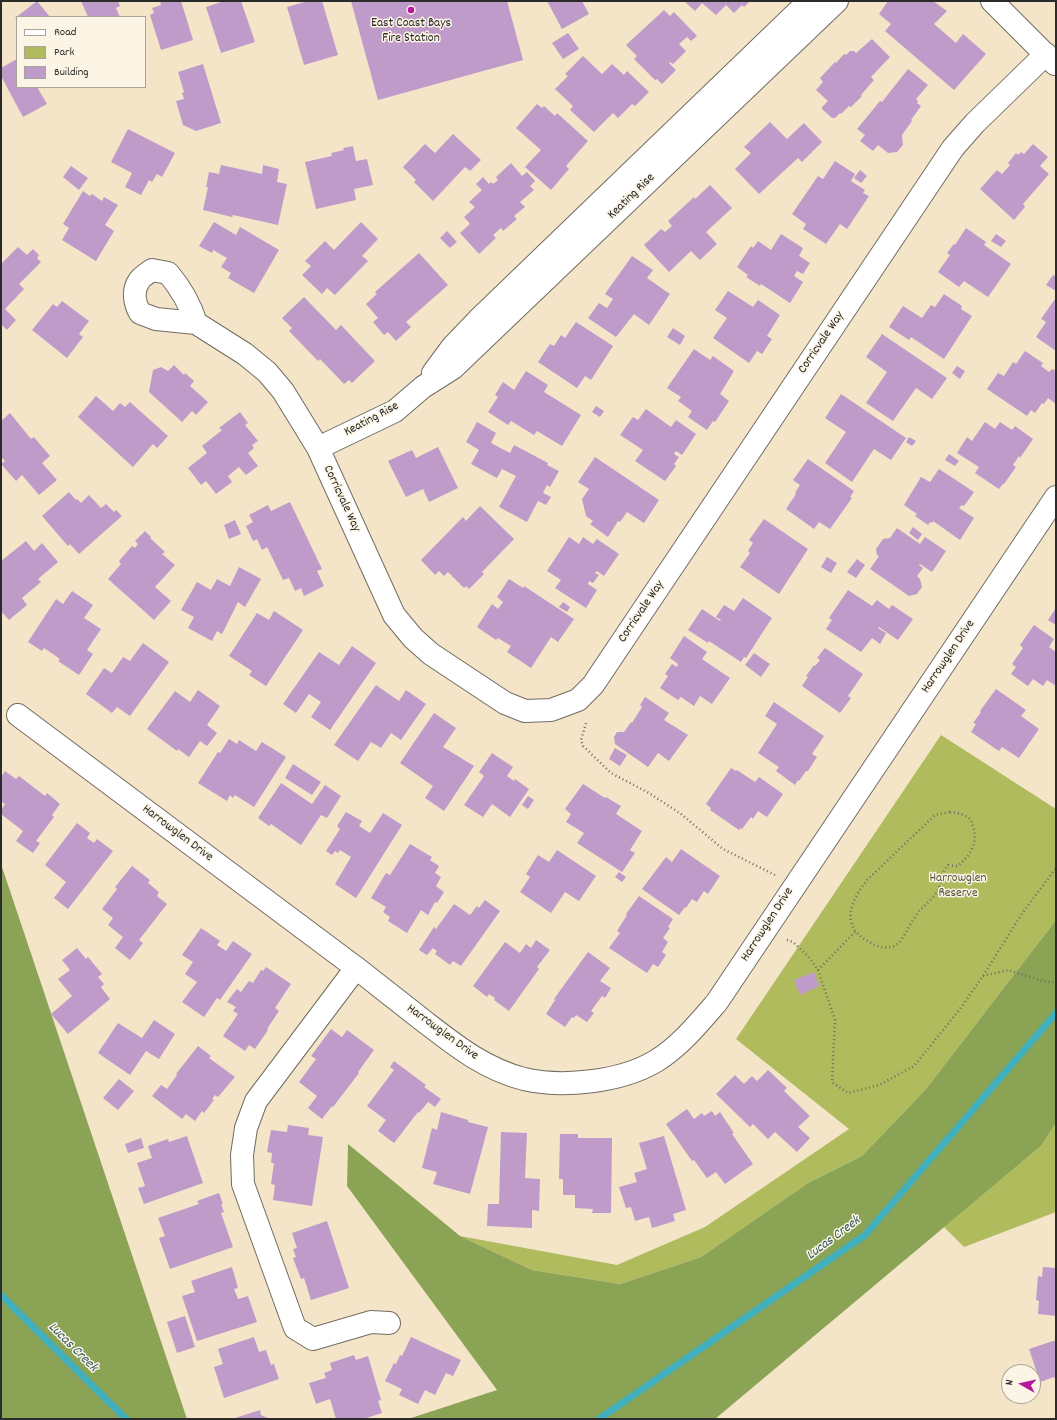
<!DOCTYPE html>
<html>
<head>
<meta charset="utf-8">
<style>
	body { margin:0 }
	#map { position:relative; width:1057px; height:1420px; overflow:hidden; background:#f4e5c9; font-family:Dekko,sans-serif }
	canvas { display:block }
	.frame { position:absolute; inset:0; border:2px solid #2b2b2b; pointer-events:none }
	.legend { position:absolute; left:16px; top:16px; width:130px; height:72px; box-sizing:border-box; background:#fcf5e5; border:1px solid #a8a49b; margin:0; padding:5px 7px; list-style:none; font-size:12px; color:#2b2b2b }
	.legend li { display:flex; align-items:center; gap:8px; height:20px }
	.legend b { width:20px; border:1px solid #a8a49b }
	.north { position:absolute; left:1001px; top:1364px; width:40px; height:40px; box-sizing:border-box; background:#fcf5e5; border:1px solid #a8a49b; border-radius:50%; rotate:278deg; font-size:11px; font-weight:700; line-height:16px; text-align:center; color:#2b2b2b }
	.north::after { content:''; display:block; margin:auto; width:14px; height:18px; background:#b5179e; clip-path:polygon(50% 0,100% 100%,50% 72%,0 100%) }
</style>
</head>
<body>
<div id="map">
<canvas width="1057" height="1420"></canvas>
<div class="frame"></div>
<ul class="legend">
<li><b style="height:5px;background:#fff"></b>Road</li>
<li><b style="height:11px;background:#afbb5d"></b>Park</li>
<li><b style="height:11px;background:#bf9bc9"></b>Building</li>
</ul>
<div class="north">N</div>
</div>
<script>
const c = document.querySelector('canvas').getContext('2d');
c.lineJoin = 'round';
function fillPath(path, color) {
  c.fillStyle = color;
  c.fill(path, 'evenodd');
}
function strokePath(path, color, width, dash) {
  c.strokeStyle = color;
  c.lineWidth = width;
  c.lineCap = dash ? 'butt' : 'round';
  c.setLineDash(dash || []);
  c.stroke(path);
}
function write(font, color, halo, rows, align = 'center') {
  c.font = font + ' Dekko,sans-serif';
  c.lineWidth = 3;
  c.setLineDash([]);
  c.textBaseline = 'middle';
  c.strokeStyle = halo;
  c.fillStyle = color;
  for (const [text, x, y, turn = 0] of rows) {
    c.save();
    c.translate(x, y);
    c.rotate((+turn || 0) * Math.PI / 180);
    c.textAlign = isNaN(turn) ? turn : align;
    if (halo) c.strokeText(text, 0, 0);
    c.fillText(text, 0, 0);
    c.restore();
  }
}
const green = new Path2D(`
	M941 735 1056 809V920L926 1089 862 1156 808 1183 701 1257 620 1284 532 1270 460 1236 617 1265 705 1227 849 1129 736 1039Z
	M1056 1123V1212L964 1247 944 1227 1041 1146Z`);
const forest = new Path2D(`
	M1 864 187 1419H1Z
	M1056 920V1123L1041 1146 715 1419H408L497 1390 347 1186 348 1144 460 1236 532 1270 620 1284 701 1257 808 1183 862 1156 926 1089Z`);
const stream = new Path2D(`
	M1 1295 126 1419
	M599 1419 865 1235 1056 1013`);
const building = new Path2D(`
	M37 1 50 17H17V20L15 18Z
	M81 1H118L120 6 116 8 120 17H88Z
	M160 1H181L193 40 161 50 150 15 154 13 152 8 161 5Z
	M224 1H241L255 42 221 53 206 7Z
	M308 1H322L338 55 304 65 287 7Z
	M351 1H393L394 2 398 1H507L523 60 378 100Z
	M547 1H582L589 14 562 29Z
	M684 1H750L744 7 742 5 734 13 726 5 716 15 702 3 695 11Z
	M888 1H933L947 11 934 24 956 43 963 34 986 54 954 90 885 31 891 24 879 14Z
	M664 10 670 16 674 12 697 36 691 41 687 37 679 44 686 51 673 64 670 62 669 63 676 70 662 84 657 79 655 80 634 59 637 56 626 45Z
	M568 33 579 49 563 59 552 43Z
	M872 39 890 57 871 77 874 80 861 95 862 96 851 107 849 106 841 114 840 113 835 118H832L822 109V107L828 101 816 90 823 82 820 78 835 62 836 63 844 54 846 55 850 51H854L856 53Z
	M583 56 602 74 612 64 624 75 627 71 649 92 635 106 632 104 618 118 613 113 594 132 570 110 573 106 555 89 568 76 565 74Z
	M17 59V87H37L47 104 23 117 1 76V68Z
	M203 64 221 123 196 131 183 125 176 101 184 99 182 93 184 92 178 72Z
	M908 69 928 85 916 99 918 101 917 103 921 106 911 120 912 121 902 135 903 145 897 152 888 153 878 145 873 151 860 141 865 135 857 129 880 101 882 102Z
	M537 104 542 108 544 106 555 116 557 113 588 141 566 166 569 169 551 190 525 167 541 150 516 128Z
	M770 122 787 139 804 123 822 142 802 162 798 158 759 194 735 169 751 153 744 147Z
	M128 129 175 153 162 177 157 174 152 182 149 180 141 195 125 187 132 173 111 162Z
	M453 134 481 160 470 171 465 167 433 201 414 182 416 180 403 167 425 144 435 153Z
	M1033 144 1048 157 1040 166 1049 174 1023 204 1025 207 1014 220 980 189 997 170 1002 174 1010 165 1008 163 1016 153 1018 155 1021 152 1024 154Z
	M353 146 356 161 367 159 373 185 354 189 356 200 316 209 305 162 332 156 331 153 344 150 343 148Z
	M835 161 855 174 851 181 865 190 863 193 869 196 847 229 840 224 826 244 803 229 806 224 792 214 818 176 823 179Z
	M511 163 522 176 527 172 535 181 530 186 534 190 520 202 525 207 514 216 517 219 503 231 501 228 493 235 496 238 479 254 460 233 470 224 464 217 475 207 469 202 482 190 476 184 483 177 489 184 491 182 493 184 498 180 496 177Z
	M221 165 262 174 263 165 279 169 277 182 287 184 278 225 233 215 232 217 203 210 208 187H206L209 172 219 174Z
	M71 166 88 178 79 190 63 177Z
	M860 170 867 176 861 183 854 178Z
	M710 185 732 208 706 232 717 244 700 260 691 251 669 272 644 245 661 229 665 232 672 226 668 221 694 197 695 199Z
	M83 191 90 196 92 194 102 201 104 197 118 205 105 225 114 231 96 261 62 240 69 228 63 224Z
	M214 222 236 235 240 227 279 250 254 293 228 278 231 273 221 267 227 258 213 250 212 253 199 246Z
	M361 222 378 239 362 256 368 261 335 295 327 288 322 294 302 275 311 266 305 261 325 241 334 250Z
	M966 228 986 242 984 245 1011 264 988 297 964 281 959 287 938 272 950 255 947 253 954 244 955 245Z
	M447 231 457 242 450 248 440 238Z
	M781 234 803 248 799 256 810 263 803 274 797 271 794 276 803 282 790 303 761 284 760 286 746 277 748 275 737 267 751 246 753 248 758 241 771 250Z
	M996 234 1006 241 1001 247 991 241Z
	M18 247 27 255 33 249 39 255 37 258 41 262 19 284 24 289 5 309 16 320 7 330 1 324V264Z
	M419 253 448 285 406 322 411 327 396 341 388 332 384 335 373 322 378 318 366 304 377 294 375 292Z
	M632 256 653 270 647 278 670 294 649 325 634 314 616 337 588 318 599 303 607 308 613 299 605 294Z
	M1053 275 1056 277V291L1046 285Z
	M728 291 753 307 758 300 780 315 767 336 772 339 762 354 757 351 749 363 713 338 727 318 715 310Z
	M944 294 962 306 961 309 972 316 944 359 911 337 909 340 889 327 903 306 922 318 931 305 935 307Z
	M304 297 336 330 341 325 375 361 352 383 349 380 344 384 320 359 318 361 289 331 292 328 282 318Z
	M1055 299H1056V351L1036 337 1046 322 1041 319Z
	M62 301 89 321 79 334 83 337 67 358 32 330 53 304 57 307Z
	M576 322 613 346 591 380 585 376 577 388 538 362 550 344 554 346 561 335 565 338Z
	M673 328 685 336 680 345 667 337Z
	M882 334 947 378 932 399 916 388 893 421 866 403 887 372 866 357Z
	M694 349 710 360 713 356 734 371 720 394 729 401 715 422 713 421 707 430 688 417 692 411 678 401 681 397 667 388Z
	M1025 351 1043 363 1041 366 1049 372 1052 369 1056 371V404L1048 398 1044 404 1042 403 1035 413 1031 410 1027 416 987 389 998 373 1004 376 1013 362 1016 364Z
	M174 365 184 375 185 373 194 381 190 386 208 402 196 415 192 411 182 422 149 392 153 370 161 367 168 371Z
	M957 366 965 371 960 379 952 373Z
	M526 371 548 385 544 392 581 415 562 446 537 431 534 435 511 421 508 425 488 412 498 397 495 395 503 382 514 390Z
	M841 394 906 438 891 460 874 449 852 482 825 463 846 432 825 418Z
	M96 396 113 411 120 403 125 407 130 402 168 436 157 448 153 444 133 467 78 417Z
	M596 406 604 411 600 417 592 412Z
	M646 409 671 427 676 420 696 434 682 455 676 451 674 454 679 457 674 464 676 466 665 481 635 461 643 450 620 435 633 417 638 420Z
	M240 412 248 423 245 425 258 441 252 445 254 448 248 453 258 466 246 475 239 467 228 476 232 482 216 494 206 481 201 485 188 468 207 453 202 446 222 430 219 428Z
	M10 413 31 439 34 437 50 456 42 463 57 480 39 495 22 475 16 481 1 464 5 461 1 457V421Z
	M477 422 496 433 491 443 510 453 514 445 548 463 547 465 559 471 550 487 547 485 543 493 551 497 546 505 538 501 527 522 499 507 516 476 502 469 497 478 471 464 479 450 466 442Z
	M985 422 995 429 1000 422 1012 430 1015 426 1033 439 1020 458 1019 456 1013 465 1016 467 1004 484H1003L999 489 975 473 979 467 957 453 967 437 972 441Z
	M909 437 916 441 912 446 906 442Z
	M438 447 458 488 429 502 423 489 406 497 388 461 412 450 416 458Z
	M949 454 959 461 955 466 945 460Z
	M595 457 659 500 644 523 627 512 620 522 618 521 608 537 590 524 593 521 586 516 582 499 589 489 578 482Z
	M808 459 854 491 850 497 852 498 830 529 819 522 814 529 786 509 796 494 795 493 800 485 793 480Z
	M939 469 974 492 964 506 962 505 959 508 974 518 960 540 933 521 932 523 930 522 928 525 915 516 917 514 904 505 921 477 930 482Z
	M69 492 76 500 77 499 81 503 89 495 101 508 106 504 114 512 116 510 122 516 79 554 70 544 68 546 42 516Z
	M290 502 322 569 317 571 324 586 304 596 301 588 295 591 289 578 283 580 267 547 262 550 257 539 253 541 246 526 253 522 249 515 268 505 271 511Z
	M480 506 514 539 482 572 484 574 469 589 466 586 464 588 448 572 444 576 439 571 435 575 421 560 463 517 466 521Z
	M764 519 808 549 779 594 740 567 750 553 748 551 753 543 749 540Z
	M235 520 241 534 229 539 224 525Z
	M913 527 922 534 918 540 909 533Z
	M897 528 920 544 925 537 946 551 932 572 920 564 919 565 923 568 917 576 920 579 922 587 917 594 909 596 870 569 879 556 877 555 876 549 883 539 890 538Z
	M145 531 151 537 150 538 165 552 162 554 175 565 155 587 171 601 154 620 108 579 121 564 119 561 132 546 135 548 138 544 135 541Z
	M569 537 579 544 583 537 593 544 597 539 619 554 604 576 597 571 595 573 599 575 593 583 589 581 588 584 597 590 586 608 555 588 561 580 547 571Z
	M26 541 34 551 42 543 58 562 38 579 41 582 22 598 27 605 9 620 1 611V561Z
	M827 557 837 563 831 573 821 567Z
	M857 559 865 565 856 578 847 572Z
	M239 567 261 579 245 607 238 602 222 634 217 631 212 641 188 628 194 617 181 610 197 582 211 590 217 579 230 586Z
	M509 579 523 588 524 586 574 619 558 642 551 637 531 668 507 652 511 646 498 638 496 640 477 627 492 604 498 609 503 602 497 597Z
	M848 590 872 606 877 600 889 609 892 605 913 619 898 640 879 627 878 628 886 633 880 644 872 638 861 652 826 629 832 620 829 618Z
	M72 591 93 605 84 618 101 629 87 650 93 654 79 675 58 661 60 659 44 648 42 651 28 642 56 599 63 604Z
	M743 598 772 618 746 658 744 657 741 662 709 641 708 643 688 630 702 609 720 621 721 620 716 617 724 605 734 611Z
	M563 602 570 607 567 612 559 607Z
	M1056 608V625L1048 620Z
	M274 611 303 630 266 686 249 675 252 671 229 656 257 613 269 620Z
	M1034 625 1054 639 1049 647 1056 652V686L1047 680 1043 686 1033 679 1028 686 1011 674 1016 667 1012 664 1023 648 1020 645Z
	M684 636 707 652 702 659 730 678 712 704 700 696 694 706 681 697 678 700 660 688 668 676 665 674 672 664 677 667 678 664 670 658Z
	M143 643 169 662 130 716 117 707 112 713 86 694 104 668 112 673 123 657 130 661Z
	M352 646 376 663 330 730 311 717 321 702 309 694 296 713 283 704 319 652 339 665Z
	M825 648 863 674 848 696 851 698 840 713 802 686 808 677 806 676 814 665 815 666 820 660 817 658Z
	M754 653 770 664 761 677 745 665Z
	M376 685 399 701 406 690 426 704 401 740 391 733 381 748 371 742 358 761 334 745Z
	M996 689 1026 710 1021 716 1039 729 1019 758 1002 747 999 751 971 732 976 724 973 723 981 712 980 711Z
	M198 690 220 706 207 725 217 733 207 746 200 741 189 757 178 749 177 751 147 729 175 691 190 702Z
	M645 697 669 713 664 720 688 735 669 761 658 753 648 767 615 744 614 737 617 732H624L631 722 632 723 642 707 640 705Z
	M774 702 824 736 812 754 817 757 808 771H806L799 781 798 780 795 785 776 771 779 767 758 753 777 724 765 716Z
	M434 713 456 728 443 747 474 766 444 811 425 798 433 786 400 763Z
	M229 739 237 744 239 740 256 751 262 742 286 757 254 807 235 795 233 798 230 795 227 801 198 783 218 752 220 753Z
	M615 748 627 755 620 766 609 759Z
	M492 753 513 767 507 776 514 781 515 779 529 789 510 817 492 804 483 817 464 805 484 776 479 772Z
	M293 764 321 782 312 795 285 778Z
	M731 768 736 771 737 770 755 782 759 777 783 794 767 817 758 811 753 819 751 817 742 829 741 828 739 830 710 810 711 808 706 804Z
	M5 771 16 779 19 776 45 796 47 793 60 804 52 815 54 817 36 841 40 843 33 853 16 841 23 831 1 814V810L5 804 1 801V777Z
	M281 783 312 804 325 785 341 796 327 818 321 815 301 845 271 824 269 826 258 818Z
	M583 784 605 798 606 797 621 806 616 814 642 831 630 850 635 853 622 872 577 843 584 833 566 822 571 814 565 809Z
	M528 796 534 800 528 809 522 805Z
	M346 812 362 821 359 826 370 833 383 813 402 825 356 898 335 884 351 857 340 850 338 853 335 851 332 855 326 851 340 829 337 826Z
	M77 823 90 833 87 838 94 843 97 839 113 851 68 909 54 898 66 882 45 865Z
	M410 844 432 857 430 860 439 866 435 873 441 877 436 886 444 892 437 903 435 902 428 915 421 910 407 933 388 921 390 917 383 912 386 907 371 898 386 873 390 875Z
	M681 849 720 876 708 894 704 891 697 902 692 899 686 908 685 907 679 915 642 889 666 857 672 862Z
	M557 850 596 876 579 901 565 892 551 913 520 892 530 877 526 874 538 855 549 862Z
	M132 866 150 880 148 883 159 892 157 896 167 904 139 940 143 943 130 960 115 948 123 937 108 925 113 918 102 909 117 889 115 887Z
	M619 872 626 877 622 882 615 877Z
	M639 896 673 919 668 927 670 928 663 938 668 942 662 952 666 955 658 967 653 964 647 973 609 948 620 933 617 931 627 915 626 914Z
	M485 900 500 911 461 966 453 961 450 965 435 954 437 951 433 948 427 955 419 950 434 927 436 929 454 904 470 915 477 906 479 908Z
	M201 928 220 941 217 945 226 951 233 941 252 954 220 1000 217 998 204 1017 182 1002 197 982 185 974 193 962 182 955Z
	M536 940 550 950 537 967 539 969 509 1011 494 1000 495 998 489 994 487 997 473 986 505 942 520 953 526 944 531 948Z
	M77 948 86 959 88 957 102 974 98 977 104 984 101 987 110 999 68 1034 51 1014 72 996 58 979 70 970 62 960Z
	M588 952 610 968 600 981 611 988 605 998 602 996 591 1011 594 1013 587 1022 576 1015 574 1018 572 1017 565 1027 546 1014 555 1000 554 999Z
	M266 967 291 984 275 1008 279 1011 267 1029 268 1030 255 1049 249 1045 245 1051 223 1036 238 1014 233 1011 236 1007 227 1002 237 989 241 992 249 981 253 983 261 970 263 971Z
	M814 972 819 986 800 995 794 980Z
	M154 1020 175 1034 159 1059 146 1051 130 1075 98 1053 118 1023 142 1038Z
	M331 1029 342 1037 347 1030 374 1050 358 1072 359 1073 333 1107 332 1106 322 1119 308 1108 317 1096 299 1082 316 1059 311 1056Z
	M198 1046 211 1056 209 1058 235 1077 218 1097 215 1095 212 1099 214 1100 204 1113 202 1111 195 1121 186 1114 182 1119 152 1096 161 1085 167 1089 177 1075 176 1074Z
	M394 1061 426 1085 424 1087 441 1099 435 1107 428 1102 419 1113 418 1112 394 1143 378 1131 386 1120 367 1106 394 1070 390 1067Z
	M768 1070 787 1088 784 1091 810 1116 798 1127 810 1138 797 1152 775 1132 768 1139 753 1124 750 1127 716 1094 735 1075 744 1084 752 1076 757 1081Z
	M119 1079 134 1091 118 1110 103 1098Z
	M687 1109 694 1119 702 1113 704 1116 712 1111 715 1116 720 1112 734 1133 732 1134 753 1164 725 1184 716 1172 707 1178 694 1160 692 1161 666 1124Z
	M441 1112 468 1120V1122L488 1127 470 1194 433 1184 437 1172 422 1168 432 1128 437 1130Z
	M288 1125 309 1128 308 1135 323 1137 312 1206 273 1200 275 1185 271 1184 274 1163H271L272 1153 267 1152 271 1130 287 1132Z
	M501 1132 527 1133 525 1178 540 1179 539 1211 532 1210V1228L487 1226 488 1204H499Z
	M560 1134H578V1138H612L611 1213H592L593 1209 575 1208V1195H563V1179H559Z
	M187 1136 203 1183 144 1204 138 1188 145 1186 137 1163 152 1158 148 1146 168 1139 169 1142Z
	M664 1136 686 1210 673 1214 675 1221 652 1228 649 1217 635 1221 631 1207 626 1208 619 1187 637 1182 634 1173 647 1169 639 1143Z
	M141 1138 144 1148 128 1153 125 1144Z
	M219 1193 223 1204H221L224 1212 221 1213 233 1247 170 1269 159 1238 165 1236 158 1218 199 1204 197 1201Z
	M327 1221 349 1288 311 1300 304 1278 301 1279 293 1258 296 1257 293 1249 297 1248 292 1233Z
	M232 1267 238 1288 234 1289 238 1299 248 1296 257 1322 197 1341 182 1296 195 1292 191 1281Z
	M1043 1267 1056 1268V1316L1038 1314 1039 1301 1036 1300 1038 1276 1042 1277Z
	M185 1316 195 1347 177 1353 167 1322Z
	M254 1337 259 1352 266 1350 271 1365 274 1364 279 1379 224 1398 214 1367 223 1364 218 1349Z
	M411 1337 461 1360 453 1376 446 1373 435 1395 425 1390 418 1404 399 1395 402 1389 385 1381 394 1363 396 1364 400 1355 402 1356Z
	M1056 1340V1381L1054 1377 1040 1382 1029 1349Z
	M354 1355 356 1360 368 1356 381 1400 378 1401 382 1413 363 1419H336L330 1399 316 1404 309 1383 326 1378 324 1373 332 1370 330 1363Z
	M260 1410 261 1415 270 1419H232Z`);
const path = new Path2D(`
	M586 723 581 740 583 746 611 773 649 793 681 814 723 849 775 875
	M950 812C957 813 966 814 971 820 972 822 972 824 973 826 978 843 971 855 958 866L948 865C940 875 943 878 939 888 935 897 926 904 919 911 914 918 910 925 906 932 903 937 900 944 894 946 886 949 878 947 871 943 839 927 850 902 867 880L935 815Z
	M787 940 793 942 808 956 818 970 835 1020 832 1082 848 1093 879 1085 914 1066 960 1009 983 976 1021 915 1056 868
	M818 970 855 932
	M983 976 1008 970 1043 981 1056 983`);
const minor = new Path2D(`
	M992 1 1055 64
	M196 323C190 304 180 287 168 273L152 270C148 273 141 277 139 281 132 291 135 304 140 313L156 319 196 323 245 354 267 372 283 391 318 448 394 615 413 638 431 654 505 703 525 711 551 710 578 700 593 685 953 148 975 123 1046 54
	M433 373 453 346 478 320 809 1
	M318 448 395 411 423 387 453 368 837 1
	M18 715C130 799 243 882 355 967 378 985 402 1004 425 1022 456 1046 485 1069 524 1079 563 1088 621 1082 656 1061 680 1046 698 1024 717 1002L1056 497
	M356 968 256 1101 246 1128 242 1155 243 1184 295 1328 313 1339 371 1322 389 1323`);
const markers = [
	[411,10,4,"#b5179e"]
];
const poiNames = [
	["East Coast Bays",411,24],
	["Fire Station",411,39]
];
const streetNames = [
	["Keating Rise",632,197,-44],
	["Corricvale Way",822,343,-56],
	["Keating Rise",372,420,-28],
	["Corricvale Way",341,499,65],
	["Corricvale Way",642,612,-56],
	["Harrowglen Drive",949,657,-56],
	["Harrowglen Drive",177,834,37],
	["Harrowglen Drive",768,925,-57],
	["Harrowglen Drive",442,1033,36]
];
const parkNames = [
	["Harrowglen",958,879],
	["Reserve",958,894]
];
const waterNames = [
	["Lucas Creek",834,1239,-37],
	["Lucas Creek",72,1348,45]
];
fillPath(green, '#afbb5d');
fillPath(forest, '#8ba354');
strokePath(stream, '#41afbc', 7);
fillPath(building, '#bf9bc9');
strokePath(minor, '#716c62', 24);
strokePath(path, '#716c62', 2.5, [1, 3]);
strokePath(minor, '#fff', 22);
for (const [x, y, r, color] of markers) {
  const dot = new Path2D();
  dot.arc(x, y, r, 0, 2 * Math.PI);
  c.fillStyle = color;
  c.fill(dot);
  strokePath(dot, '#fcf5e5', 1.5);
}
write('13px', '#2b2b2b', '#fcf5e5', poiNames);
write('13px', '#2b2b2b', '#fcf5e5', streetNames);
write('13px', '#53563a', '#fcf5e5', parkNames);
write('italic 14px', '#33595e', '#fcf5e5', waterNames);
</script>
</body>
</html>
